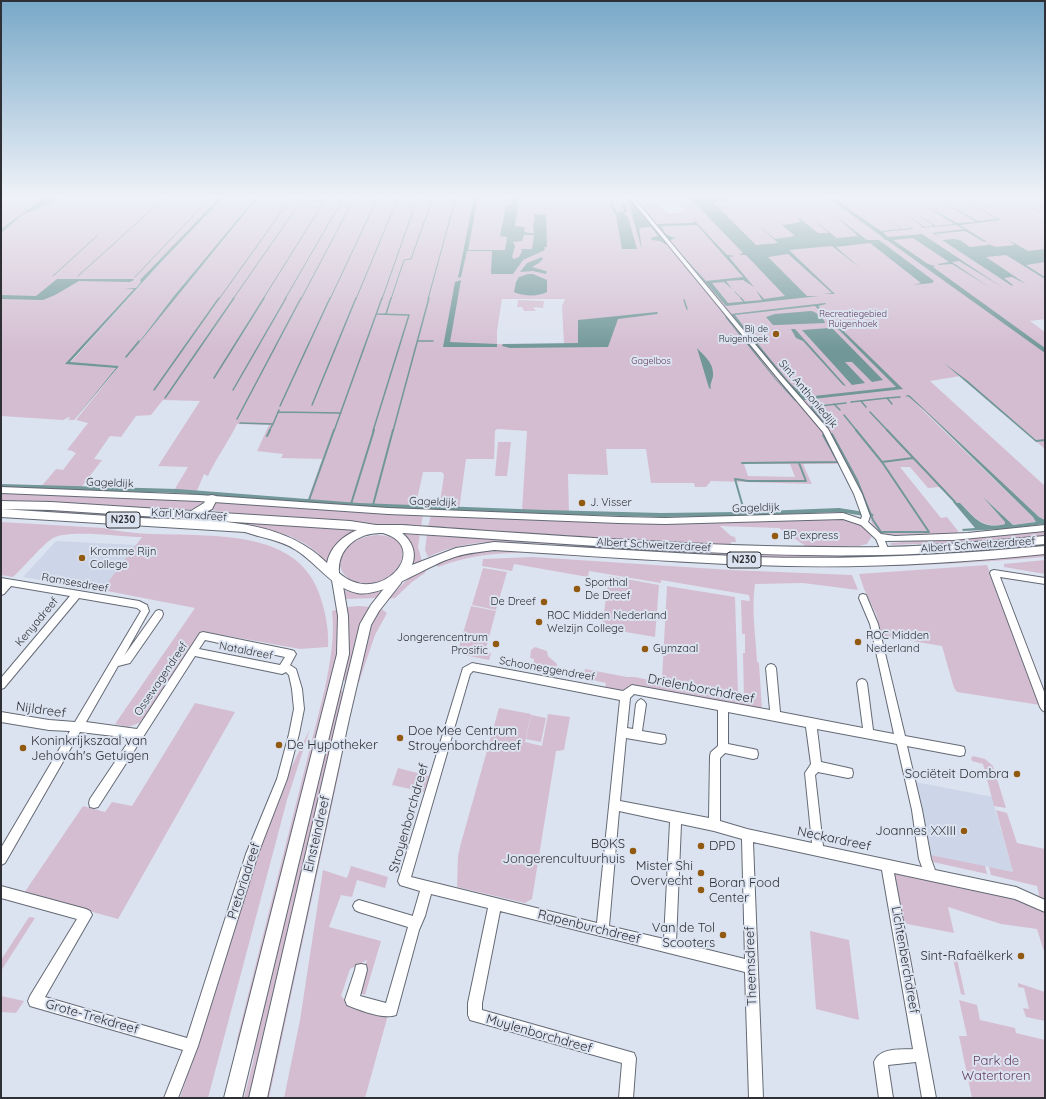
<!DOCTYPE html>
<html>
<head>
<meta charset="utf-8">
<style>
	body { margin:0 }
	#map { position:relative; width:1046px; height:1099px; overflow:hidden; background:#dce3f0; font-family:Quicksand,sans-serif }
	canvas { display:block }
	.frame { position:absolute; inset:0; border:2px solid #2e3035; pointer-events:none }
</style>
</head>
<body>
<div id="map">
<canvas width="1046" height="1099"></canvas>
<div class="frame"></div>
</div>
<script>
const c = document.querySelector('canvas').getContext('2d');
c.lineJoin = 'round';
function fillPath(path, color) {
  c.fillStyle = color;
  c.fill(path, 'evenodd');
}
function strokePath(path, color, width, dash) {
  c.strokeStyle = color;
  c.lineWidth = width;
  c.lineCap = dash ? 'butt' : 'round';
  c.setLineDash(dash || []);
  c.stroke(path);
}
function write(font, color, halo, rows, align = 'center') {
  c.font = font + ' Quicksand,sans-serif';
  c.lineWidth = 4;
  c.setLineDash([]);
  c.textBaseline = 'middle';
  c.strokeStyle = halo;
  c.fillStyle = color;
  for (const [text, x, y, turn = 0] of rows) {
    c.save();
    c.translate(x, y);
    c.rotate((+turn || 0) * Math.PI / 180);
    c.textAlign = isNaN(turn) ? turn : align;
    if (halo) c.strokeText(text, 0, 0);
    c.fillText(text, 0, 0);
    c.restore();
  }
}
const built = new Path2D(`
	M56 541 137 545 102 590 23 577Z
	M915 782 993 797 994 801 993 802 1013 872 931 855Z`);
const green = new Path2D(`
	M1 197H221L136 288H133L135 289 66 364 117 368 74 420H67L70 419 69 417 63 420 1 416Z
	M224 197H256L174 296 135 347 258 197H629L823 429 842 464H803L812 484 711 481 706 487H695L694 483H651L646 449H606L608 475 568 474 569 513 522 511 527 431 497 429 495 431 494 459H466L459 510 484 511 483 512 436 511 437 509 455 510 439 509 444 475 443 473 441 472H423L415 509 307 502 322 459 281 458 283 454 257 451 269 425 237 424C228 443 216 458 208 476L204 474 196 493 173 492 188 467 158 466 200 401 163 400 151 415 136 416 121 437 110 436 94 459 102 460 80 489 40 488 56 469 63 470 76 453 73 452V451L67 450 88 423 76 420 119 366 70 363 162 261ZM502 299H565L562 306 564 344H497V331ZM744 464H790L795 477 748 476Z
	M635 197H642L644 200 647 201 649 200 658 203 668 214 685 212 687 215 675 197H911L954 224H958L912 197H980L995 205 982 197H1045V218L1020 205 1045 219V319L1030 321 1045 332V449L960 376 930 381 1045 486V520L1039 517 909 397 1033 517 1036 522 1013 525 984 498 1005 522V524C982 529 975 518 960 503L955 502 939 487 928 488 910 467H900L941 518 947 517 958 531 957 534 887 536 879 534 874 528 852 475 828 430 703 281H706L672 243 666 239 671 240 674 239 672 235H667L660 226H657Z
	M518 300 544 301 543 308 533 307 536 311H524L522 307H517Z
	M498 442H511L507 476H495Z
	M1 493 203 500 206 503 192 512 1 502Z
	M216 501 423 515 421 527 254 516 211 510V505Z
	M1 507 356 529 334 546 327 562C307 541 289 534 261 528L1 511Z
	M431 515 537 520 840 518C852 520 868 524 872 536L867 544 859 546 807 547 779 528 720 526 731 536 735 537 736 542H731V546L600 539 428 527Z
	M1 522 104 528C171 546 298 510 322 602 326 616 329 631 328 647L300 649 201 631 142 722 128 727 115 724 195 608 102 590 142 537C122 537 69 529 53 538 42 545 24 567 13 577L1 575Z
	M1045 531V536L994 541 891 545 890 543Z
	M401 532 420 533 418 547 422 561 414 566H412C417 551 413 541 401 532Z
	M427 534 761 553 1045 542V546C955 554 864 559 773 557 682 555 591 544 499 542 475 542 450 546 428 557L425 550Z
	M377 535C429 537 393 599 353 581 346 578 341 572 340 565 339 545 362 536 377 535Z
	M493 549 733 562 1045 553V557C962 564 878 568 795 567 708 565 621 559 535 553 501 552 470 555 438 567L437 565 432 567 430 565 447 558Z
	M533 557 730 570 852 575 858 590 803 583 755 584C751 611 756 637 757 662L759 663 762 709 629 687 621 691 605 689 606 683 584 678 585 669 627 677H635L744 700 743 653H745V634H742L741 600 750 601 749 595 661 580V583L589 571 588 577 514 564 512 571 482 566 483 559Z
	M1045 560V574L1004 567V564Z
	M987 565 1040 705 957 692 954 688 942 646 882 636 876 614 864 589 859 574Z
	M483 568 507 572 496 610 472 605Z
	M426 569 425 573 412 582 395 598 387 599 409 578Z
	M609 576 659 585 655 637 602 628Z
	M667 586 735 597 738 693 662 679Z
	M342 590 361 594 383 591 377 598 345 599Z
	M359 606 372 607 346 684 343 678 349 651 347 607Z
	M471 606 496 611 485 652 491 653 489 660 464 655 466 648 459 647Z
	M380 608 387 613 375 635 359 682H355L371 624Z
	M338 609 339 641 332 677 241 1049 236 1043 325 688C330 662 335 638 332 611Z
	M535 647 547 651 548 656 557 664 556 670 533 666 534 659 530 658 531 650Z
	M337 688 344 692 251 1098H244L253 1062 262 1001Z
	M195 703 235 712 118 919 24 893 83 806 105 812 112 802 132 806Z
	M499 708 531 714 525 742 542 746 548 714 570 717 564 750 556 751 532 899 525 903 457 887 458 856 461 843Z
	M531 715 546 718 541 742 526 739Z
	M310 729 287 800 208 1098H180L210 1005 231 935 248 886 252 867 288 774Z
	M973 756 985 759 993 766 1006 808 994 806 983 764 972 761 971 758Z
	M342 758 269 1098H263L332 786Z
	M398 768 429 776 424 792 392 785Z
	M996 810 1007 813 1017 843 1045 849V955L1037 929 1001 924 948 907 954 933 902 923 892 871 999 894 1017 900H1034L1039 895 1037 886 991 875 989 867 1013 872Z
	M931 855 985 866 987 874 933 862Z
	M351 866 388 877 385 888 357 880 352 897 341 895 329 927 381 941 365 995 357 992 367 960 350 969 341 996 347 1002 388 1015 365 1098H284L300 1020 323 870 347 878Z
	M29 917 35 918 1 971V960Z
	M810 931 849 940 859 1020 816 1009Z
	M951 950H955L965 995 961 994Z
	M1018 983 1045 992V1021L1026 1017 1023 1008 1029 1009 1024 988 1018 987Z
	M1 996 24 1001 16 1013 1 1012Z
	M959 1000 977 1005 980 1020 1015 1028 1016 1033 1045 1040V1098H972L959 1036H967Z`);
const water = new Path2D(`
	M45 197 59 198 51 204 39 207 38 209 23 214 1 233V229Z
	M220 197H224L162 261 70 362 119 366 74 420 116 368 65 364 134 289 125 288H136L141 282 140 280Z
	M256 197H258L130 354 174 296Z
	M474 197H478L468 250H505L507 237 500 236 506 206H510L512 197H519L515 226 525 227 524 231 528 233H534L533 226 535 218 533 216 535 214 546 215 547 247H544L545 250 523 260 513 274H491L492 251H467L461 277 458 278ZM524 235H534L532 249H521L522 251 519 257 514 259 512 257 515 246 513 242 522 241Z
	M627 197H629L661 236H666L657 224 692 223 695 221 727 255 735 256 729 257 754 287 743 280 726 281 732 289 724 282 712 283 728 303 762 300 756 290 764 299 785 296 746 255H739L743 253 689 197H724L727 201 714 202V203L756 245 778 243 755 222 775 239 795 236 776 220 783 225 801 222 798 218H799L818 233H829L810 217 837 238 858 236 834 215 867 240H879L934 281 932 283 913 285 921 283 870 243 836 247 860 268 832 246 789 250 835 294H823L832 293 788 254 768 257 807 296H819L726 306 671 243 706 281 743 277 697 225 661 226 666 234 675 238 670 241 664 239 667 245 660 241 652 240 651 238 658 236 651 227 639 228 642 250Z
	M827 197H832L881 231 901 229 881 215 902 229 911 228 889 213 913 229 883 232 888 237 922 234 1002 287 959 261 952 262 989 287 952 264 939 265 938 264 949 262 913 238 893 240 928 264 935 266 933 267 1045 348V353L887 240 883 239 884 238Z
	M911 197 957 223 976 222 935 197 978 221 997 219 958 197 1001 220 960 225 987 242H984L965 231 935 234 940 237H939L932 233 964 229 956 225 920 228 923 227 904 214 925 227 934 226 914 212 936 226 954 224Z
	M613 201V205L617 212 623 211 624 209 621 206 623 203 625 204 627 210 624 214 628 217 637 249H622L616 215 612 210 610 202Z
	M954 239 960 240 970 247 988 245V244L996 247 1015 245 1007 239 1028 251 1045 249V262L1026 265 1045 277V279L1006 255 986 257 1026 284 1012 277 1004 278 1013 285 1012 286 942 240Z
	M542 257 543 259 539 263 532 267 546 271 547 272 546 274 533 271 520 272 527 263Z
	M528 274H533L547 280V292C538 297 522 296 514 292L516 282 519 277Z
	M57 279H133L134 280 130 282 79 281 55 295 43 300 1 299V295L36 296Z
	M461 280 450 342 497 344V347H443L455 282Z
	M825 303 826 304 818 306 903 389 804 400 792 389 754 342 770 341 758 344 789 382 805 397 896 387 815 306 735 315 751 336H769L750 338 731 314Z
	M811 311C816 312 824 318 825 323L776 325H773L766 317 775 314Z
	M657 312 658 313 657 314 618 319 608 347 510 348 502 346 503 344 578 343V320Z
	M725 317H727L776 379 797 401H795L775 379Z
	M829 328 833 329 883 380 872 382 852 362H845L865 383 852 385 802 330Z
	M791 329H795L846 386 843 385 803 341 796 338Z
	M697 348C703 355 713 362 713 373 714 379 709 383 711 389L709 388Z
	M944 363 968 381 1036 440 1045 439V441L1036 442Z
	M909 395 1039 517 1045 520V524L1005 529 963 531 962 529 975 528 953 502 960 503C975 518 982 530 1005 524V522L983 497 1013 525 1036 522 1033 517 925 411 909 397 905 396Z`);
const streamFar2 = new Path2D(`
	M302 200 324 201
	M161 201 165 197
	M394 208 399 197
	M53 276 97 236
	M78 276 159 203
	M135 277 211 197
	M735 292 742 299
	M219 299 292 197
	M233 299 304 197
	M263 299 327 197
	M285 299 344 197
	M301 299 355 197
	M330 299 378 197
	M356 299 393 210
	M382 299 418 197
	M391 299 404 260 411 259 433 197
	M428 299 456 197`);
const streamFar1 = new Path2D(`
	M741 298 745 303
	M684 300 687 309
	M386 314 391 298
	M418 341H433
	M126 357 139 341
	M214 378 264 298
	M154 390 219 298
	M233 390 286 298
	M165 398 234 298
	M861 401 866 407
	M851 402 887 398
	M834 404 840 410
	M892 404 887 398 900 397
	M312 405 356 298
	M280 406 330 298
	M811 407 846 403
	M811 407 828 428
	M278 412 341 413
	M870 412 888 431
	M844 415 857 431
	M237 419 301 298
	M240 423 273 424 269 431
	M273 424 279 410
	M334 431 382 298
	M373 431 409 315 377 314
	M393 431 429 298`);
const stream = new Path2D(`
	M887 430 955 502
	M832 434 857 480 873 520 881 532H929L882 462 856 430
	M267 436 270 430
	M882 462 913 458
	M742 463 838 462 823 435
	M309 500 334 430
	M351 504 374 430
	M373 505 393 430
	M745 514 735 479 748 481H806L799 463`);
const canal = new Path2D(`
	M1 484 177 489 359 503 545 510 661 513 739 512 839 508 871 513 874 515 871 517 839 512 739 516 661 517 543 514 359 507 177 493 1 488Z`);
const minor = new Path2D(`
	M629 197H633L779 373 828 429 862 494 870 516 868 522 881 534 895 536 968 533 1045 525V531L953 540 885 541 889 551 888 553H882L876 539 861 525 843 519 665 524 619 523 388 514 199 501 1 493V487L199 495 388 508 619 517 665 518 843 513 861 519 862 516 854 494 823 432 775 375Z
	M994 570 1045 578V584L1000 577 1045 694V712L1042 710 1040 707 990 573 991 571Z
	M1 578 139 601 147 605 149 611 124 656 156 611 159 610 162 611 163 614 162 617 130 663 118 666 86 722 137 729 200 633 203 632 291 650 294 651 296 654 290 665 296 669 302 689 304 709 299 734 287 779 258 854 198 1046 178 1098H164L183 1050 30 1006 28 1001 30 996 77 919 1 898V886L86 909 90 911 92 915 45 997 187 1038 246 854 277 779 289 734 294 709 292 689 289 675 286 672 282 674 195 656 98 807 94 808 90 807 89 803 90 799 131 738 80 732 5 863 1 865V848L70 731 49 730 1 722V712L49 720 75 722 141 611 137 608 79 598 4 688 1 689V678L70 596 11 586 4 594 1 595V586L2 585 1 584ZM205 640 285 657 280 665 199 649Z
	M863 594 866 595 878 624 905 736 960 746 964 747 965 751 964 755 960 756 907 746 922 810 931 859 935 870 1016 887 1045 900V912L1015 899 894 873 936 1098H922L916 1062 888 1065 893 1098H879L874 1062C880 1047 900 1050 913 1049L882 870 753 842 763 1098H749L745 972 500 911 482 1003V1010L634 1053 636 1058 633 1098H619L622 1063 470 1020 468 1015V1003L488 908 431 894 425 916 419 930 396 1015C384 1020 359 1010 347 1005L345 1000 355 970 356 965 361 964 366 965 367 970 360 996 386 1003 408 927 359 912 355 910 353 906 355 902 359 900 413 916V915L420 891 400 885 398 881 463 668 472 663 623 691 632 685 770 710 766 668 768 665 771 664 774 665 776 668 780 712 863 728 857 683 859 680 862 679 865 680 867 683 873 730 894 734 870 624 859 598 860 595ZM473 671 620 700 597 923 411 877 470 674ZM634 694 718 710V746L711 752 710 756 709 818 620 801 626 738 661 744 665 743 666 739 665 735 642 731 646 704 644 701 641 699 638 701 636 704 633 729 627 728 630 698ZM728 712 806 727 811 764 805 773 812 843 747 829 720 821V758L725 753 753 759 757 758 758 754 757 750 753 749 728 744ZM817 729 897 744 912 810 919 859 922 867 823 846 815 775 818 772 848 778 852 777 853 773 852 769 848 768 821 762ZM619 811 670 822 664 939 609 926ZM681 824 714 831 742 839 745 959 676 942Z`);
const major = new Path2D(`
	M337 576 341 577 342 580 348 616 349 654 242 1098H224L337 654 338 616 332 580 333 577Z
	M397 576 401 577 402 580 401 583 379 611 371 625 349 719 267 1098H249L337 719 360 624 371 605 393 577Z`);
const highway = new Path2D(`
	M212 495 216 496 217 499 212 509 206 512 350 521 376 525H402C562 536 723 549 884 547 938 546 991 541 1045 536V544C991 549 937 554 883 555 722 558 562 543 402 533 412 541 417 553 412 565L456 548 494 542C581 547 668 553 754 557 851 560 949 555 1045 546V554C949 564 851 569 754 565 668 562 581 555 494 550 479 552 464 553 449 559 425 567 381 598 357 593 331 587 318 564 296 550 281 540 262 538 245 532L1 517V509C47 512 94 515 140 518 203 521 279 515 327 563 330 547 343 536 357 530L51 510 1 509V501L51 502 191 511 204 503 208 496ZM383 533C434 548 379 609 339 573 337 548 358 532 383 533Z`);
const markers = [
	[776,334,4,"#915a10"],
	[582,503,4,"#915a10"],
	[775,536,4,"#915a10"],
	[82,558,4,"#915a10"],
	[577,589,4,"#915a10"],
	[544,602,4,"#915a10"],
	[539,622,4,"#915a10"],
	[858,642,4,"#915a10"],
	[496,644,4,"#915a10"],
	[645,649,4,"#915a10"],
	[400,738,4,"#915a10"],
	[279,745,4,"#915a10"],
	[23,748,4,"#915a10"],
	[1017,774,4,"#915a10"],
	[964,831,4,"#915a10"],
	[701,846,4,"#915a10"],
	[633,851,4,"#915a10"],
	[701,873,4,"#915a10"],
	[701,890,4,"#915a10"],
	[723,935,4,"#915a10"],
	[1021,956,4,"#915a10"]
];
const farParknames = [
	["Recreatiegebied",853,314],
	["Ruigenhoek",853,324],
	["Gagelbos",651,361]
];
const farPoinames = [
	["Bij de",768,329],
	["Ruigenhoek",768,339]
];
const shields = [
	[123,520,34],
	[744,560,34]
];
const shieldNames = [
	["N230",123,520],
	["N230",744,560]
];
const streetNames = [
	["Sint Anthoniedijk",808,394,50],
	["Gageldijk",110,483,2],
	["Gageldijk",433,502,2],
	["Gageldijk",756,508,-2],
	["Karl Marxdreef",189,515,4],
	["Albert Schweitzerdreef",654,545,3],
	["Albert Schweitzerdreef",978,545,-4],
	["Ramsesdreef",75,583,10],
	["Kenyadreef",37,622,-50],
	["Nataldreef",246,651,11],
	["Schooneggendreef",547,669,10],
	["Ossewagendreef",161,679,-56]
];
const poiNames = [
	["J. Visser",590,503],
	["BP express",783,536],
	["Kromme Rijn",90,552],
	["College",90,565],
	["Sporthal",585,583],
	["De Dreef",585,596],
	["De Dreef",536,602,"right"],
	["ROC Midden Nederland",547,616],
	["Welzijn College",547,629],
	["ROC Midden",866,636],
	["Nederland",866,649],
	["Jongerencentrum",488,638,"right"],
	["Prosific",488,651,"right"],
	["Gymzaal",653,649]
];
const nearStreetnames = [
	["Drielenborchdreef",701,689,11],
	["Nijldreef",41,710,8],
	["Stroyenborchdreef",409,818,-74],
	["Einsteindreef",317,834,-77],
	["Neckardreef",834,839,12],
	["Pretoriadreef",244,881,-72],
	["Rapenburchdreef",589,927,14],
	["Lichtenberchdreef",905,960,80],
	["Theemsdreef",751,966,-92],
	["Grote-Trekdreef",92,1017,16],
	["Muylenborchdreef",539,1034,16]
];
const nearPoinames = [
	["Doe Mee Centrum",408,731,"left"],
	["Stroyenborchdreef",408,746,"left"],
	["Koninkrijkszaal van",31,741,"left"],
	["Jehovah's Getuigen",31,756,"left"],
	["De Hypotheker",287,745,"left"],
	["Sociëteit Dombra",1009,774],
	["Joannes XXIII",956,831],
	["BOKS",625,844],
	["Jongerencultuurhuis",625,859],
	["DPD",709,846,"left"],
	["Mister Shi",693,866],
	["Overvecht",693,881],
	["Boran Food",709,883,"left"],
	["Center",709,898,"left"],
	["Van de Tol",715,928],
	["Scooters",715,943],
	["Sint-Rafaëlkerk",1013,956]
];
const nearParknames = [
	["Park de",996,1061],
	["Watertoren",996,1076]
];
fillPath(built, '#ccd6e8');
fillPath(green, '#d4bdd1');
fillPath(water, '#719798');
strokePath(streamFar2, '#719798', 1);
strokePath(streamFar1, '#719798', 1.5);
strokePath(stream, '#719798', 2);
fillPath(canal, '#719798');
strokePath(minor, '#646a75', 2);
strokePath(major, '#646a75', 2);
strokePath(highway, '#646a75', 2);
fillPath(minor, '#fff');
fillPath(major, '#fff');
fillPath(highway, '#fff');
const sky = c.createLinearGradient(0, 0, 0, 351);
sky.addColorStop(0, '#78a8c8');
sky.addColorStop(0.56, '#eff2f8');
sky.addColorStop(1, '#eff2f800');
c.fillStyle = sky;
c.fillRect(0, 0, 1046, 351);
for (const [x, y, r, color] of markers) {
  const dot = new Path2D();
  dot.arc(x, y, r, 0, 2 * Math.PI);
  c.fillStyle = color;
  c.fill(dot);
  strokePath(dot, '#dce3f0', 1.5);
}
write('9px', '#644061', '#dce3f0', farParknames);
write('9px', '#2e3035', '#dce3f0', farPoinames, 'right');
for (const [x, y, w] of shields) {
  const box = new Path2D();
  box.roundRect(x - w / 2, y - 8, w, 16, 3);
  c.fillStyle = '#dce3f0';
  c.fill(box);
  strokePath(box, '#2e3035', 1);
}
write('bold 10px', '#2e3035', null, shieldNames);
write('11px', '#2e3035', '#dce3f0', streetNames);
write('11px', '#2e3035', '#dce3f0', poiNames, 'left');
write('13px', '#2e3035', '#dce3f0', nearStreetnames);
write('13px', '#2e3035', '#dce3f0', nearPoinames, 'right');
write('13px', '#644061', '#dce3f0', nearParknames);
</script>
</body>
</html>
